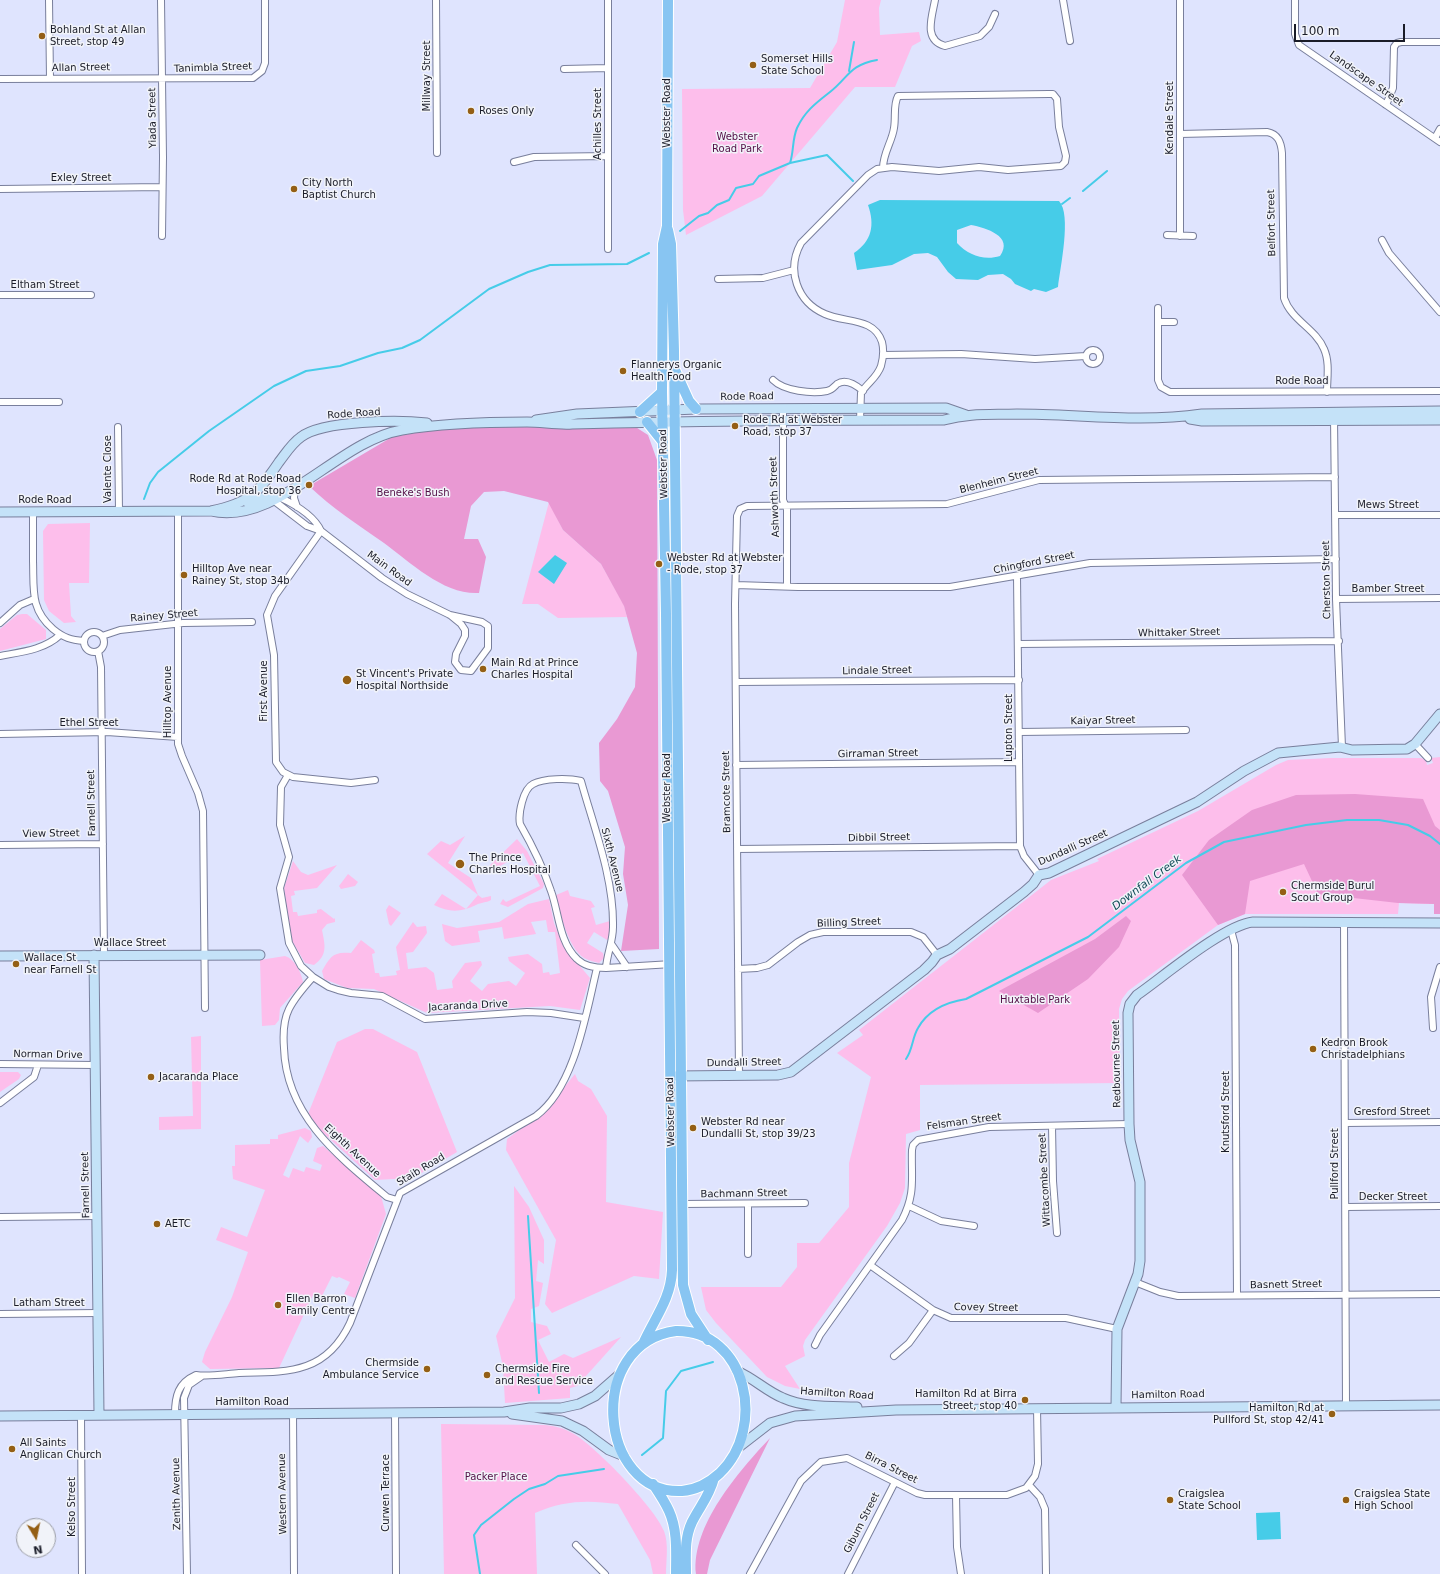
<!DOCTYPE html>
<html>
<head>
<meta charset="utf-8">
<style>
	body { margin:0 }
	#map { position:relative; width:1440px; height:1574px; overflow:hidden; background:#dfe4fe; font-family:"DejaVu Sans",sans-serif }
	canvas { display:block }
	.north { position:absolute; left:16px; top:1518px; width:40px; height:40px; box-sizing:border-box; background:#f1f3f9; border:1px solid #9b9da5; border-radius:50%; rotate:170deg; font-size:11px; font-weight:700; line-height:16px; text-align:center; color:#1a1c28 }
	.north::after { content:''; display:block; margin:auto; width:14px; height:18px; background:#945f15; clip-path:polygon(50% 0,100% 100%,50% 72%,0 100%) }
	.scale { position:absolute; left:1294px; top:24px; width:111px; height:18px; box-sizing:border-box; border:2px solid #1a1c28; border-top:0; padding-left:5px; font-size:12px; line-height:14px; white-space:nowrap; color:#1a1c28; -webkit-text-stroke:3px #f1f3f9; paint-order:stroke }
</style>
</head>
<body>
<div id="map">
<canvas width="1440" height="1574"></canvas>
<div class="north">N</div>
<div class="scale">100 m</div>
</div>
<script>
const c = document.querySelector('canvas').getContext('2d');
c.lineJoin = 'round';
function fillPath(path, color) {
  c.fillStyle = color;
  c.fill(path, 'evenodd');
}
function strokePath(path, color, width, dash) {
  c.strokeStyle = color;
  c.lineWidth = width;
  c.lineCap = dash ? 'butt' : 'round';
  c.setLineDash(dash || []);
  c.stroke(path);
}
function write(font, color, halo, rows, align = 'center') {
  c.font = font + ' "DejaVu Sans",sans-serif';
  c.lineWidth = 3;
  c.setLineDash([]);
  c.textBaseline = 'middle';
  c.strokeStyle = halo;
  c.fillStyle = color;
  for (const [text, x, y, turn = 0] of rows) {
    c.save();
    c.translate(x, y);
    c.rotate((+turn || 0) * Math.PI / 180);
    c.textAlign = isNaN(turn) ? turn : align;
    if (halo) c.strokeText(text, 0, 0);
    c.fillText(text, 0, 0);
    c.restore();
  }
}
const green = new Path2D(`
	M845 0H881L879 8 880 35 919 32 921 41 912 46 895 87H855L762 196 686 235 683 210 682 89 810 88 837 42Z
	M549 502 563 530 601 564 624 605 627 617 558 618 538 604H522Z
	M90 523 89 583H69L71 616 76 622 64 623 49 611 44 600 43 531 48 524Z
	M22 614H27L46 630V639L0 651V629L17 615Z
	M1440 757V914H1434V904L1399 903 1398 914H1245L1218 925 1128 991 1122 999 1119 1009 1120 1083 920 1085V1130L906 1134 905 1188 900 1203 887 1226 805 1340 803 1346 805 1356 785 1366 800 1389 785 1386 767 1377 716 1323 706 1310 701 1287H781L797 1267V1243H819L849 1207V1163L871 1077 837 1053 863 1035 859 1030 1051 880 1099 861 1097 859 1198 811 1276 765 1288 760 1331 758H1421L1426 760 1427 765 1433 763 1431 758Z
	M465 836 448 863 471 878 478 895 427 854 441 841 450 845Z
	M517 839 527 851 544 884 543 888 508 907 500 904 503 899 506 902 540 886 523 853 488 873 485 870Z
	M293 861 301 872 308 875 337 865 317 888 294 891 295 895 291 896 293 912H297L298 916 317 913V910L321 909 334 919 335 918V922L327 924 322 930C325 945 328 955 314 965L305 963 291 939 284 888Z
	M348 874 358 882 355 886 341 889 339 886Z
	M568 890 570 896 591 901 595 907 591 908 596 925 610 921 611 935 607 940 594 932 587 943 603 953 604 958 599 963C594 962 588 960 584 958 568 948 560 912 556 895Z
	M442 894 466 909 478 895 482 898 491 896V900C486 903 481 902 476 905 461 912 450 913 434 905Z
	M549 899 554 923 563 946 590 978 580 1010 550 1006 427 1013 374 989 347 988 324 979 322 971C330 957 333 951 351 953L361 940 374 950 375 953 372 954 375 973H379L380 977 397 975 396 971 400 970 396 947 413 922 417 927 426 926 427 933 413 952 406 953 408 969 426 967 434 973 437 990 453 988 452 981 465 963 481 961 482 965 470 981 482 991 488 984 509 981 516 986 525 973 509 961 508 957 528 954 542 964 543 973 549 972 550 975 560 973 555 932H548L546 920 531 922 536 934 504 939 502 927 478 931 480 942 452 946 445 941 442 924 457 928 499 922 528 904Z
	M389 905 401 913 391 926 389 924 386 910Z
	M285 956C295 959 301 972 303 982L280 1008 279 1020 275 1025 262 1026 260 960Z
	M365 1029H373L417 1052 457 1152 413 1178 375 1180 322 1132 308 1114 337 1042Z
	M201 1036V1129L159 1130V1117L193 1116 191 1037Z
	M0 1072H18L21 1075 19 1079 0 1092Z
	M575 1074 578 1081 591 1089 607 1116 606 1202 663 1212 659 1279 634 1276 552 1313 545 1304 556 1240 506 1150 507 1139 544 1112Z
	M305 1128 311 1131 312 1137 308 1143 300 1136 283 1175 289 1178 293 1168 304 1172 306 1167 320 1171 322 1165 313 1161 317 1148 323 1146 381 1196 386 1214 355 1298 344 1294 350 1282 339 1277 337 1278 332 1276 321 1298 313 1295 279 1368 210 1369 202 1362 205 1352 232 1297 248 1252 216 1240 221 1227 247 1237 265 1190 233 1179 232 1166H235V1145L270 1144V1139H278V1135Z
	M514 1186 529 1207 544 1240V1264L538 1260 536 1281 543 1283 539 1306 531 1309V1322L547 1326 551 1334 538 1340 549 1362 564 1354 573 1358 621 1337 577 1386 570 1388V1398L505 1403 503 1367 496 1336 515 1298Z
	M441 1424 545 1425C555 1426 564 1428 574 1434 596 1447 655 1508 664 1531 669 1544 666 1561 666 1574H653L650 1560 618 1504C588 1500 564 1500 535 1513L537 1574H444Z`);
const forest = new Path2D(`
	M634 426 648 435 657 460 659 949 621 951 628 905 623 874 625 847 608 791 600 781 599 743 617 719 635 687 637 653 624 606 601 564 563 530 548 502 504 491 484 492 471 506 464 539H478L486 557 479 593C444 595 411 563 384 543 358 525 332 508 309 486L392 437 449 427Z
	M1355 794 1423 799 1435 826 1440 830V914H1434V904L1398 903 1318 894 1304 864 1250 881 1245 914 1218 925 1182 875 1209 840 1252 810 1296 795Z
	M1126 916 1131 921 1119 947 1088 979 1038 1013 999 991 1095 939Z
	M770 1438 710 1560 707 1574H696C691 1526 739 1471 770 1438Z`);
const water = new Path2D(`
	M880 200 1059 201C1072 214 1060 269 1058 287L1046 292 1034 289 1031 291 1015 284 1011 279 1003 274 988 275 978 280 956 279 948 272 937 257 928 253 914 254 892 265 857 270 854 253C872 241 875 225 868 205ZM971 225C986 228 1014 236 1000 256 984 261 968 255 957 243V230Z
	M555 555 567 563 554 584 538 572Z
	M1280 1512 1281 1539 1257 1540 1256 1513Z`);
const stream = new Path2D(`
	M849 71 854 42
	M790 163 827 155 853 181
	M1083 191 1107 171
	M1062 204 1070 198
	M680 231 699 216 708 213 717 205 729 200 736 188 753 184 759 176 790 163C794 151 792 140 797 128 805 111 816 103 830 92 849 77 849 65 877 60
	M144 499 150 483 158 472 209 431 274 386 306 371 340 366 378 353 402 348 420 340 489 289 528 272 550 265 627 264 649 253
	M906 1059C913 1049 912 1038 918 1028 928 1010 947 1002 966 999L1088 937 1186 863 1224 842 1306 825 1347 820H1379L1408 825 1430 836 1440 844
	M528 1216 539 1393
	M642 1455 663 1438 666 1391 681 1371 713 1362
	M480 1574 474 1535 481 1525 514 1499 529 1489 545 1484 558 1476 604 1469`);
const street = new Path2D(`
	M49 0 50 79
	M161 0 163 157 162 236
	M436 0 437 153
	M608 0V249
	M935 0C932 17 923 40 945 46L980 36 989 27 995 14
	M1063 0 1070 41
	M1180 0V236
	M1295 0V34L1299 45 1440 142
	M564 69 608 68
	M0 79 253 78 262 71 265 63V0
	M1386 105 1393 88 1394 47 1397 43 1401 42H1440
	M1180 134 1267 132C1278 134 1281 142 1282 153L1284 298C1291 320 1316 329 1324 349 1330 362 1327 379 1327 392
	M1435 138 1440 129
	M514 162 534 157 608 156
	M0 189 162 187
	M1167 235 1193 236
	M1382 240 1389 253 1440 312
	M718 279 763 278 794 270
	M0 295H91
	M1158 308V322H1174
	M1158 322V380L1161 387 1170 392 1440 391
	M1086 357a7 7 0 1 1 14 0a7 7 0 1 1-14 0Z
	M883 355 961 354 1035 359 1086 356
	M773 380C784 391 812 394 827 391 832 390 834 387 837 384 846 378 856 385 863 391
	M0 402H59
	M783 408V500L787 509V586
	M1334 417 1336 599 1342 747
	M860 420 861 393C867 383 877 378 881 366 883 359 884 350 882 342 874 317 845 323 825 314 797 302 786 270 801 243L868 175 877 169 892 167 939 171 979 167 1008 170 1061 166 1065 162 1066 156 1059 127 1057 99 1053 94H1049L898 96C893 105 896 117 894 128 892 142 883 153 883 168
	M118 427 119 511
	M295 487 294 498 297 507
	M279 497C294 504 314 515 321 531
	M273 500 307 526 321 531 382 578 407 594 450 615 461 624 465 630V636L456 654 455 662 461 670 471 671 488 648V626L482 622 450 615
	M33 511C33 528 33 545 33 561 34 590 30 609 53 629 64 638 71 640 84 641
	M178 511V744L182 756 198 793 203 811 205 1008
	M1336 515H1440
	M321 531 275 596 267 615 274 655 276 762 283 772 293 777 351 783 375 780
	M1017 576 1020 846 1024 856 1039 875
	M736 585 798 587H950L1090 563 1336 559
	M1336 599 1440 598
	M0 623 20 605 34 599
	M84 642a10 10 0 1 1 20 0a10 10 0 1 1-20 0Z
	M102 636 120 630 183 623 252 622
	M1019 644 1339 641
	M98 651 101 667 104 955
	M0 656C21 652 44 650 60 635
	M736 682 1019 680
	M1019 732 1186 730
	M0 734 107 732 178 737
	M1415 744 1428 758
	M736 765 1019 762
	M288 775 281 787 280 825 289 857 280 888 289 943 301 966 313 977 329 987 338 990 351 993 382 996 425 1019 527 1012 551 1013 584 1018
	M0 845 103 844
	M737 849 1020 846
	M1344 922 1346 1405
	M1231 930 1235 945 1237 1295
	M612 945 627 967
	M606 968C607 953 613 942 613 927 614 878 594 828 581 781 569 778 544 778 533 784 523 789 518 814 520 824 532 845 543 867 551 891 559 913 559 942 577 959 585 967 596 968 606 968L672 964
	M738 969 757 968 768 965 798 942 810 935 823 932H911L923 937 937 955
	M313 977C304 987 295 997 289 1009 283 1021 283 1035 284 1048 286 1116 339 1157 387 1197L397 1200
	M1433 1028 1431 997 1440 967
	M0 1064 95 1065
	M739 1075 735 604 737 516 740 509 747 506 947 504 1039 480 1335 477
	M0 1103 34 1077 38 1065
	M1345 1123 1440 1122
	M1052 1126 1053 1181 1057 1233
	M682 1204 805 1203
	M748 1204V1254
	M909 1206 941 1221 974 1226
	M1346 1207 1440 1206
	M0 1217 97 1216
	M870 1265 933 1310 951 1318H1066L1117 1329
	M1135 1282 1160 1292 1178 1296 1440 1294
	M0 1314 98 1313
	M815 1345 820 1335 902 1220C916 1193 911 1178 912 1150L913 1145 918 1140 989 1127 1129 1124
	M894 1356 909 1343 933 1310
	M293 1413 294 1574
	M395 1413 396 1574
	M175 1414C175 1396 178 1383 196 1375 209 1377 225 1374 239 1373 288 1372 326 1374 350 1323L400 1193 536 1116C575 1087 586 1013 597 968
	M81 1415 82 1574
	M1029 1485 1040 1497 1045 1509 1046 1574
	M956 1495 957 1547 961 1574
	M576 1545 605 1574
	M187 1574 184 1398 189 1385 202 1376
	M750 1574 801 1481 821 1462 847 1458 917 1493 925 1495H1007L1026 1488 1035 1476 1038 1464 1037 1408
	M848 1574 895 1482`);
const secondary = new Path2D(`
	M1190 419 1202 421 1440 420
	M536 420 577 414 696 409 946 408 966 415
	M248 503 268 496 279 497
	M211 511C278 526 337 441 402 430 443 423 485 422 527 422 542 422 557 425 572 424 696 421 820 420 944 420 970 413 990 415 1017 414 1078 414 1140 423 1202 414L1440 411
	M0 512 211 511C250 503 258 493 279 462 286 453 292 443 301 437 323 420 400 420 427 423
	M94 955 99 1415
	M0 956 260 955
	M674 1076 778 1075 791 1072 924 970 932 962 937 955 950 949 1024 892 1033 884 1039 875 1049 873 1197 802 1244 771 1278 753 1340 747 1352 750 1407 749 1415 744 1440 714
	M737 1371C755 1379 766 1391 783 1398 805 1408 833 1406 857 1407
	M1116 1407 1117 1329 1138 1274 1140 1261V1182L1130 1140 1129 1124 1128 1013 1130 1004 1137 995C1163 977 1224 925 1253 922L1440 923
	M512 1414 562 1421 583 1431 609 1450 624 1456
	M0 1416 504 1412 530 1408H561L579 1404 595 1396 619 1375
	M739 1447 770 1423 795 1416 896 1410 1440 1405`);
const primary = new Path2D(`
	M668 230 671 244 674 351 683 1285 691 1314 708 1340
	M675 370 689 401 696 409
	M640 412 662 392
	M647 422 663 442
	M676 1331C747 1330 767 1428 720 1473 709 1483 697 1490 682 1491 598 1495 585 1343 676 1331Z
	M643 1344C654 1319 671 1299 672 1270L666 614 662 392 663 244 667 226 668 0
	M653 1484C659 1493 665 1502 669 1511 678 1531 676 1553 676 1574
	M686 1574C686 1556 684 1539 692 1522 700 1506 709 1497 714 1478`);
const markers = [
	[42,36,4,"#945f15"],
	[753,65,4,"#945f15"],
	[471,111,4,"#945f15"],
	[294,189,4,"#945f15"],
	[623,371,4,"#945f15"],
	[735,426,4,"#945f15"],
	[309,485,4,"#945f15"],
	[659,564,4,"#945f15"],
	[184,575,4,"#945f15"],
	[483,669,4,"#945f15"],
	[347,680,5,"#945f15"],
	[460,864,5,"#945f15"],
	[1283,892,4,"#945f15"],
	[16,964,4,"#945f15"],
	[1313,1049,4,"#945f15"],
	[151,1077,4,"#945f15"],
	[693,1128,4,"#945f15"],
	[157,1224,4,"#945f15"],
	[278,1305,4,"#945f15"],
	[427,1369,4,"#945f15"],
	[487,1375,4,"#945f15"],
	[1025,1400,4,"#945f15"],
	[1332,1414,4,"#945f15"],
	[12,1449,4,"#945f15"],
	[1170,1500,4,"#945f15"],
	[1346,1500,4,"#945f15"]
];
const poiNames = [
	["Bohland St at Allan",50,30],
	["Street, stop 49",50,42],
	["Somerset Hills",761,59],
	["State School",761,71],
	["Roses Only",479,111],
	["City North",302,183],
	["Baptist Church",302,195],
	["Flannerys Organic",631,365],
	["Health Food",631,377],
	["Rode Rd at Webster",743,420],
	["Road, stop 37",743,432],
	["Rode Rd at Rode Road",301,479,"right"],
	["Hospital, stop 36",301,491,"right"],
	["Webster Rd at Webster",667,558],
	["- Rode, stop 37",667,570],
	["Hilltop Ave near",192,569],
	["Rainey St, stop 34b",192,581],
	["Main Rd at Prince",491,663],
	["Charles Hospital",491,675],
	["St Vincent's Private",356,674],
	["Hospital Northside",356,686],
	["The Prince",469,858],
	["Charles Hospital",469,870],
	["Chermside Burul",1291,886],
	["Scout Group",1291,898],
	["Wallace St",24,958],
	["near Farnell St",24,970],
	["Kedron Brook",1321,1043],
	["Christadelphians",1321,1055],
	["Jacaranda Place",159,1077],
	["Webster Rd near",701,1122],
	["Dundalli St, stop 39/23",701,1134],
	["AETC",165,1224],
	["Ellen Barron",286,1299],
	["Family Centre",286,1311],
	["Chermside",419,1363,"right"],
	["Ambulance Service",419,1375,"right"],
	["Chermside Fire",495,1369],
	["and Rescue Service",495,1381],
	["Hamilton Rd at Birra",1017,1394,"right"],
	["Street, stop 40",1017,1406,"right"],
	["Hamilton Rd at",1324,1408,"right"],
	["Pullford St, stop 42/41",1324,1420,"right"],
	["All Saints",20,1443],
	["Anglican Church",20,1455],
	["Craigslea",1178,1494],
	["State School",1178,1506],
	["Craigslea State",1354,1494],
	["High School",1354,1506]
];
const streetNames = [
	["Allan Street",81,68,-1],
	["Tanimbla Street",213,68,-2],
	["Millway Street",427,76,-90],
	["Landscape Street",1366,79,35],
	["Webster Road",667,113,-90],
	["Yiada Street",153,118,-91],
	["Kendale Street",1170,118,-90],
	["Achilles Street",598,124,-90],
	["Exley Street",81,178],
	["Belfort Street",1272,223,-91],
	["Eltham Street",45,285],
	["Rode Road",1302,381],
	["Rode Road",747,397,-1],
	["Rode Road",354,414,-4],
	["Webster Road",664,464,-91],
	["Valente Close",108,469,-90],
	["Blenheim Street",999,481,-14],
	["Ashworth Street",775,497,-92],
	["Rode Road",45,500],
	["Mews Street",1388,505],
	["Chingford Street",1034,563,-11],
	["Main Road",389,569,36],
	["Cherston Street",1327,580,-91],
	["Bamber Street",1388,589],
	["Rainey Street",164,616,-5],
	["Whittaker Street",1179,633,-1],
	["Lindale Street",877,671,-1],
	["First Avenue",264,691,-90],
	["Hilltop Avenue",168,702,-90],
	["Kaiyar Street",1103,721,-1],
	["Ethel Street",89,723],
	["Lupton Street",1009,728,-90],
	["Girraman Street",878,754,-1],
	["Webster Road",667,788,-90],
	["Bramcote Street",727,792,-91],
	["Farnell Street",92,803,-91],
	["View Street",51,834,-1],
	["Dibbil Street",879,838,-1],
	["Dundalli Street",1073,848,-24],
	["Sixth Avenue",612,860,76],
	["Billing Street",849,923,-2],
	["Wallace Street",130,943],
	["Jacaranda Drive",468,1006,-3],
	["Norman Drive",48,1055,1],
	["Dundalli Street",744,1063,-1],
	["Redbourne Street",1117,1064,-91],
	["Webster Road",671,1112,-91],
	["Knutsford Street",1226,1112,-90],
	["Gresford Street",1392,1112],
	["Felsman Street",964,1122,-8],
	["Eighth Avenue",352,1151,43],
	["Pullford Street",1335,1164,-90],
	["Staib Road",421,1170,-31],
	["Wittacombe Street",1045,1180,-93],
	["Farnell Street",86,1185,-91],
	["Bachmann Street",744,1194,-1],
	["Decker Street",1393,1197],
	["Basnett Street",1286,1285,-1],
	["Latham Street",49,1303],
	["Covey Street",986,1308,1],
	["Hamilton Road",837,1394,4],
	["Hamilton Road",1168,1395,-1],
	["Hamilton Road",252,1402],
	["Birra Street",891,1468,27],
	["Curwen Terrace",386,1493,-90],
	["Zenith Avenue",177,1494,-91],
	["Western Avenue",283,1494,-91],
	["Kelso Street",72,1507,-90],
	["Gibum Street",862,1523,-63]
];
const parkNames = [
	["Webster",737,137],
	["Road Park",737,149],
	["Beneke's Bush",413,493],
	["Huxtable Park",1035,1000],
	["Packer Place",496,1477]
];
const waterNames = [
	["Downfall Creek",1147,883,-37]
];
fillPath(green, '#fdbeeb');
fillPath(forest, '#e999d3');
fillPath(water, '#46cce8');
strokePath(stream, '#46cce8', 2);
strokePath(street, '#797f9c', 8);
strokePath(secondary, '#797f9c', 11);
strokePath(primary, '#fff', 12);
strokePath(street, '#fff', 6);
strokePath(secondary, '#c4e2f8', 9);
strokePath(primary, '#88c5f2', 10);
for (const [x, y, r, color] of markers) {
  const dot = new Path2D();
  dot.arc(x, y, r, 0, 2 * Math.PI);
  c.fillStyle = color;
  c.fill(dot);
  strokePath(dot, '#f1f3f9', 1.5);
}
write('10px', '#1a1c28', '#f1f3f9', poiNames, 'left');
write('10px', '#1a1c28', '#f1f3f9', streetNames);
write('10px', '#530e46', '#f1f3f9', parkNames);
write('italic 11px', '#124b57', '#f1f3f9', waterNames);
</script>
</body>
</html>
